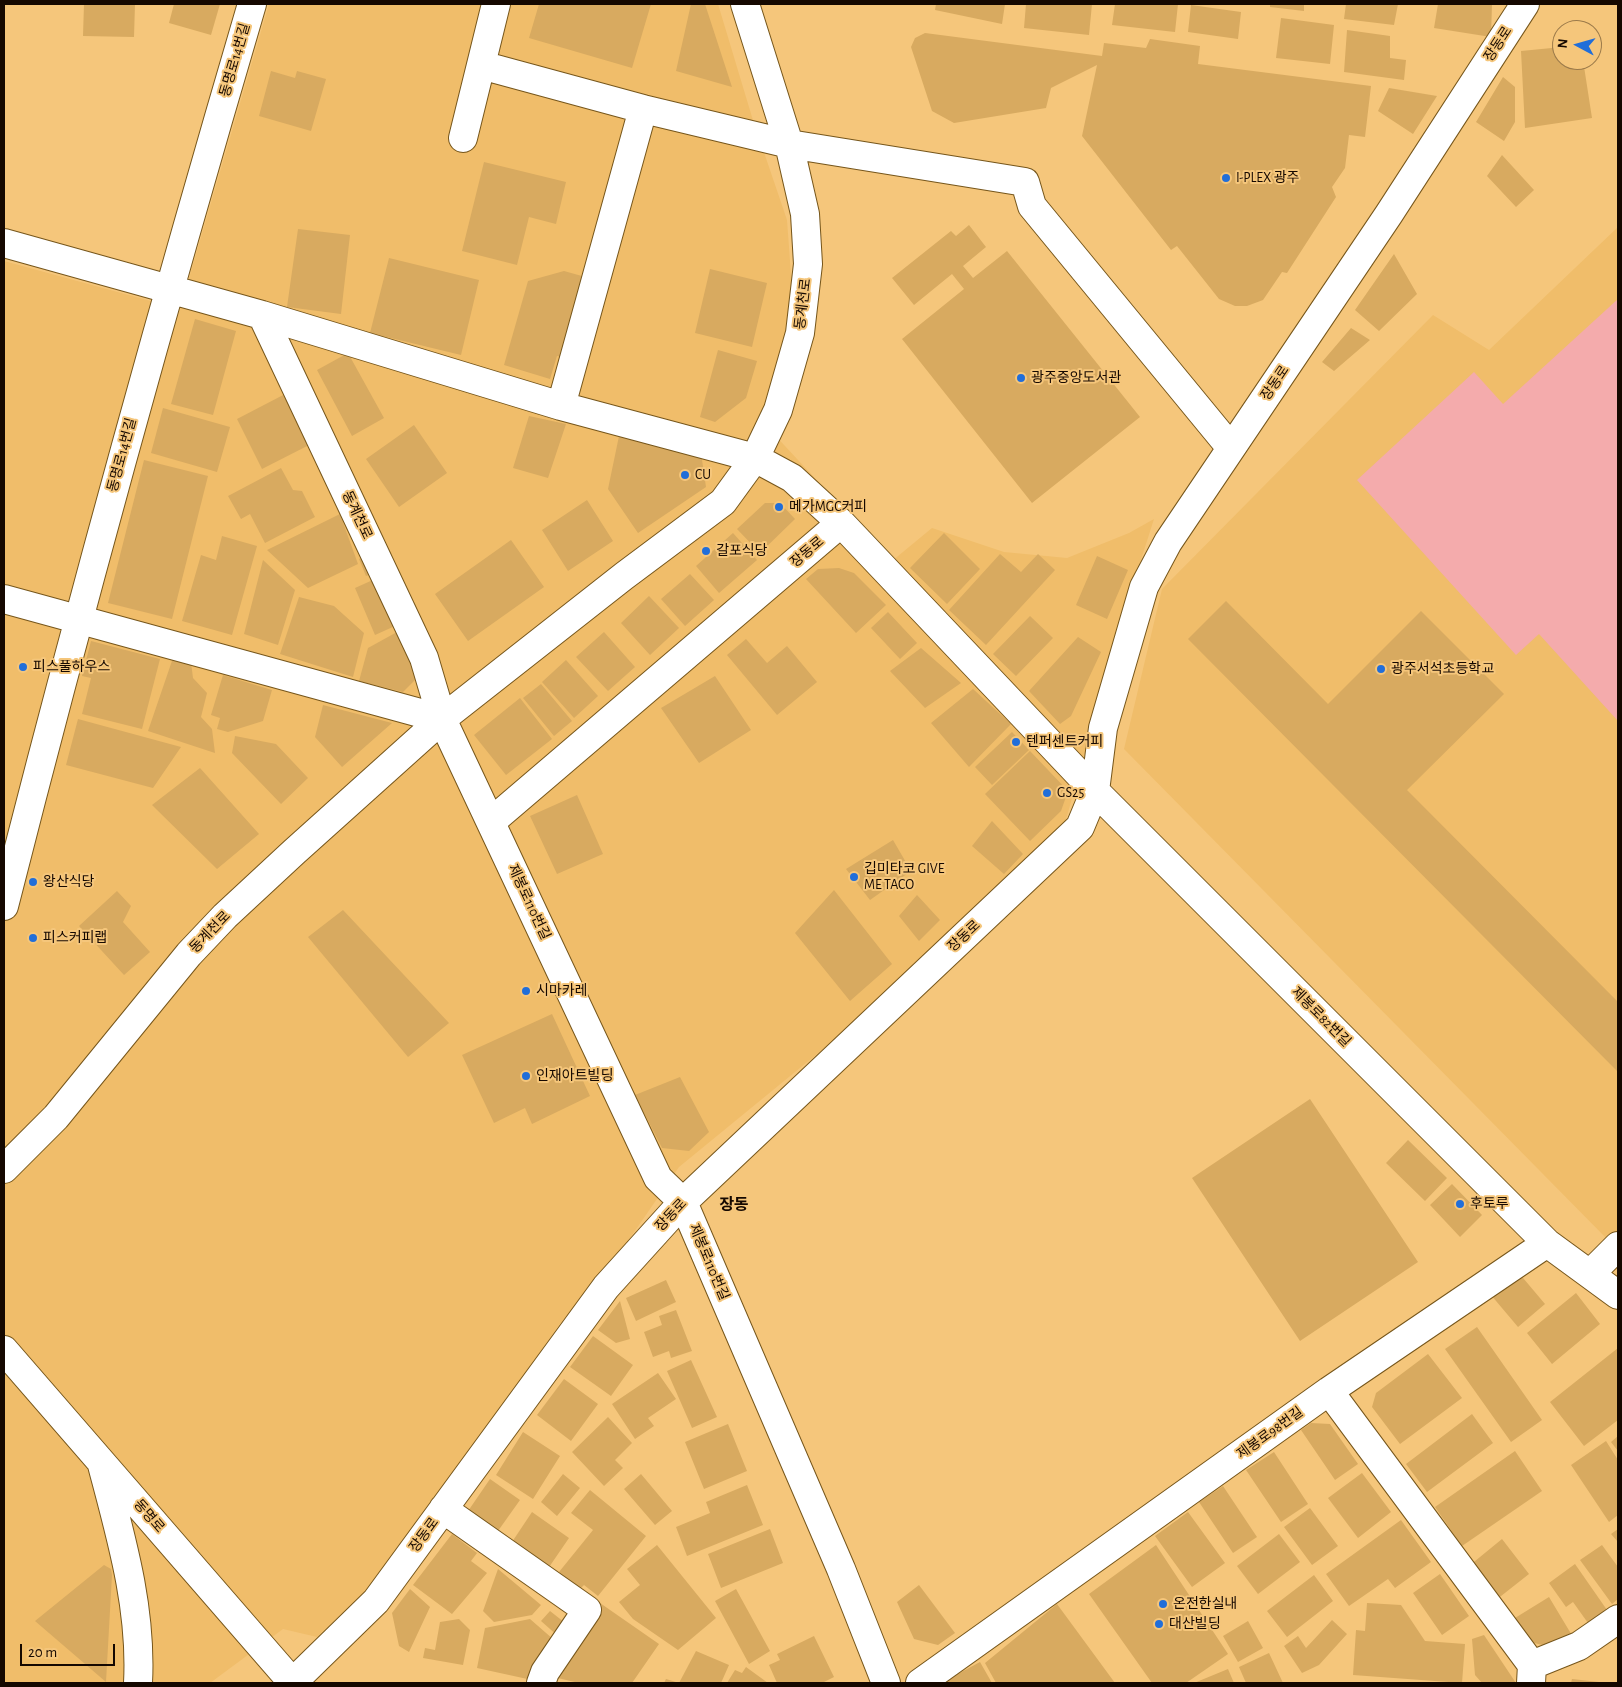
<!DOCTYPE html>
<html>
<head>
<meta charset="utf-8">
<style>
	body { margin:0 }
	#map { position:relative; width:1622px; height:1687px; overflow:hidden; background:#f5c67b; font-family:"Alegreya Sans",sans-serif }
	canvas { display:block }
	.frame { position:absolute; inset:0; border:5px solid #150800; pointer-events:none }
	.north { position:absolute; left:1552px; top:20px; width:50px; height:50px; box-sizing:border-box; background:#f5c67b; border:1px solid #9b7a4a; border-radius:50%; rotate:276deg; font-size:14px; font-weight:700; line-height:20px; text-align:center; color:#150800 }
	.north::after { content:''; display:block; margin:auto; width:18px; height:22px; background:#216ed9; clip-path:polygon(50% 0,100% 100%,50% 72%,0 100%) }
	.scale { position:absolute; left:20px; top:1644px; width:95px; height:22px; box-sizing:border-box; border:2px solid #150800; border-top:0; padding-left:6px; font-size:15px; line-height:18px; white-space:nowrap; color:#150800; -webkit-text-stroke:4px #f5c67b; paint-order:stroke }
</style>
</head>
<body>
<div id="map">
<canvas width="1622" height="1687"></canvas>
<div class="frame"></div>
<div class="north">N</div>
<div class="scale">20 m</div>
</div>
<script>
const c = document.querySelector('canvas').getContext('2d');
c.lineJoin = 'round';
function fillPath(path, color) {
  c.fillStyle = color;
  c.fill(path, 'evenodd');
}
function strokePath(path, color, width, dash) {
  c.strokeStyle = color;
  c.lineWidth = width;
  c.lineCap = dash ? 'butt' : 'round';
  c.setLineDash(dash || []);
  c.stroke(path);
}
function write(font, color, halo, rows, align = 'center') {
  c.font = font + ' "Alegreya Sans","Noto Sans KR",sans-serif';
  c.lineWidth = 4;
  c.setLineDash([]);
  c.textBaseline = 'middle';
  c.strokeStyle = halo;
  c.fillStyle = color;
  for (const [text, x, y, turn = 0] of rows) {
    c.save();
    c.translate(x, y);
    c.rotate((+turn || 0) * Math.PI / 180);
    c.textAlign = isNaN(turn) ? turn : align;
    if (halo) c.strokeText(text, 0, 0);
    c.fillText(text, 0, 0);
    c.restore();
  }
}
const built = new Path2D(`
	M269 4H718L752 117 787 220 792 288 788 339 776 384 758 417 892 561 932 528 1004 552 1067 558 1129 533 1154 519 1129 597 1065 823 839 1036 679 1167 630 1238 559 1325 469 1453 367 1589 317 1637 283 1629 210 1683H4V261L180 309Z
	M1618 227V1233L1610 1242 1124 749 1162 589 1433 315 1489 350Z`);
const green = new Path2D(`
	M1618 299V721L1539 634 1516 655 1357 480 1474 372 1503 404Z`);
const building = new Path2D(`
	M84 4H135L134 37 83 36Z
	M174 4H220L211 35 169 23Z
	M539 4H651L632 68 529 38Z
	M691 4H705L732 87 676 71Z
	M936 4H1005L1002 24 935 10Z
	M1026 4H1092L1089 35 1024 28Z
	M1115 4H1178L1175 32 1112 25Z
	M1270 4H1304V11L1270 7Z
	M1346 4H1398L1394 25 1344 19Z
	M1438 4H1492L1491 37 1434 28Z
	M1191 5 1241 12 1238 39 1188 32Z
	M1281 18 1334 25 1330 64 1276 58Z
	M1347 30 1390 36V58L1406 60 1404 80 1344 72Z
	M925 33 1102 56 1104 43 1146 48 1150 39 1200 46 1198 64 1371 86 1365 137 1349 135 1345 168 1332 187 1336 197 1287 273 1282 272 1263 300 1247 306H1235L1219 299 1177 246 1171 250 1082 136 1097 65 1051 88 1046 108 954 123 932 111 911 47 915 38Z
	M1562 47V60H1583L1592 118 1525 128 1521 51Z
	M271 71 295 78 297 71 326 79 311 131 259 116Z
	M1503 77 1515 87V122L1504 141 1476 122Z
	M1389 88 1437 96 1413 134 1378 111Z
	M1502 155 1534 190 1516 207 1487 176Z
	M484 162 566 182 556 224 529 217 517 265 462 251Z
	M969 225 986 247 963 266 973 278 1007 251 1140 417 1032 503 902 339 964 289 952 274 914 305 892 278 951 231 956 236Z
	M298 229 350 235 341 314 287 307Z
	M1394 254 1417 294 1379 331 1355 310Z
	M389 258 479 280 461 355 370 333Z
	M710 269 767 283 752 347 695 333Z
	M564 271 589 278 566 358 557 356 550 379 504 365 528 281Z
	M195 319 236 331 213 415 171 404Z
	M1351 328 1370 340 1334 371 1322 362Z
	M718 350 757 361 746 398 715 422 700 417Z
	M348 353 384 418 352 436 317 370Z
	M287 393 313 443 262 469 237 419Z
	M163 408 230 427 217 472 151 453Z
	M529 416 566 424 548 478 513 468Z
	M414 425 447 473 399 507 366 459Z
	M619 436 701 453 706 487 638 533 608 489Z
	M144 460 208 476 172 619 108 603Z
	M281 468 293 490 302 491 315 517 265 543 250 514 241 519 228 496Z
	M587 500 613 541 568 571 542 530Z
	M765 503H780L795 519 760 553 737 529Z
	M340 514 358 564 308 588 267 550Z
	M733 533 757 560 719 593 696 566Z
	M944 533 980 569 947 604 910 568Z
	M222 536 257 546 232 635 182 621 201 555 216 560Z
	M511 540 544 587 468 641 435 594Z
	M1000 554 1021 572 1038 554 1055 570 986 645 949 610Z
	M368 555 376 572 366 576 359 559Z
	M1097 556 1128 570 1107 619 1076 605Z
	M263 560 295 590 278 645 244 634Z
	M839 568 854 573 886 605 856 633 806 579 818 569Z
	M690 574 714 600 685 626 661 599Z
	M375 579 395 626 375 635 355 588Z
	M649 596 679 628 650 655 621 623Z
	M299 597 334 606 364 633 353 677 280 654Z
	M1226 601 1328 704 1421 611 1504 694 1407 790 1618 1002V1072L1188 639Z
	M888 612 917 643 900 659 871 628Z
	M1030 616 1053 638 1016 676 993 654Z
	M397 632 420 675 403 692 359 681 368 648Z
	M604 632 635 667 608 691 576 657Z
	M1078 637 1101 652 1071 716 1060 724 1029 691Z
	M746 639 767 663 787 646 817 682 777 715 727 655Z
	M91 641 160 659 142 729 82 714 91 678 82 676Z
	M921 648 961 683 925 708 890 671Z
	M174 655 191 662 193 678 207 693 201 717 212 729 215 753 148 731Z
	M566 660 598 696 574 718 542 682Z
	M223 675 272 690 263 721 228 732 217 729 220 718 211 715Z
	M715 676 751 730 699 763 661 708Z
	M541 684 572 721 554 736 523 698Z
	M973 689 1011 724 969 767 931 723Z
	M520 698 552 739 506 775 474 735Z
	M323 705 392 723 342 767 315 737Z
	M78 719 181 747 153 788 66 765Z
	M1012 732 1029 750 992 785 975 767Z
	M235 736 276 744 308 778 281 804 232 753Z
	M1030 751 1068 791 1061 811 1030 841 985 794Z
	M200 768 259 834 217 869 152 805Z
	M577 795 603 854 557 874 530 816Z
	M992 821 1023 854 1004 874 972 846Z
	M893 840 911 871 870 900 846 869Z
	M834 890 892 964 850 1001 795 933Z
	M117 891 131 906 123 922 150 952 124 975 79 926Z
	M917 895 940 920 919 941 899 916Z
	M343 910 449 1023 408 1057 308 937Z
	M552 1014 590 1096 532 1124 525 1108 494 1123 462 1055Z
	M680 1077 709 1132 689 1151 662 1148 635 1095Z
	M1310 1099 1418 1262 1300 1341 1192 1178Z
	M1408 1140 1447 1178 1425 1201 1386 1163Z
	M1452 1184 1482 1215 1460 1237 1430 1205Z
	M1518 1272 1545 1304 1518 1327 1491 1295Z
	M666 1280 676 1302 636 1321 626 1298Z
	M1576 1293 1600 1324 1552 1364 1527 1333Z
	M620 1301 630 1339 616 1343 598 1330Z
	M676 1310 692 1351 671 1358 669 1351 653 1357 644 1332 662 1325 659 1316Z
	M1477 1327 1542 1420 1511 1442 1445 1349Z
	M593 1336 633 1365 611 1396 570 1367Z
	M1618 1348V1420L1584 1446 1550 1402Z
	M1428 1354 1462 1398 1400 1444 1372 1407 1376 1393Z
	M691 1360 717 1417 692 1428 667 1371Z
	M658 1373 676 1399 648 1418 654 1426 635 1439 612 1404Z
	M564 1379 598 1404 571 1441 537 1415Z
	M1472 1414 1493 1443 1427 1492 1406 1464Z
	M608 1417 632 1443 615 1460 623 1468 604 1486 572 1452Z
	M1311 1423 1330 1424 1358 1464 1335 1480 1301 1430Z
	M728 1424 747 1471 704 1489 685 1442Z
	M523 1432 560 1456 533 1499 496 1475Z
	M1618 1436V1451L1611 1442Z
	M1606 1441 1618 1460V1515L1609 1522 1571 1465Z
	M1515 1451 1542 1491 1462 1546 1435 1507Z
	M1274 1452 1308 1504 1281 1522 1246 1470Z
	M1362 1473 1391 1512 1358 1538 1328 1498Z
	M563 1474 580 1488 557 1516 541 1502Z
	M641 1474 672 1511 655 1525 624 1489Z
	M490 1479 520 1500 493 1538 464 1517Z
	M747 1485 763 1525 687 1556 676 1527 710 1513 706 1502Z
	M1223 1486 1257 1537 1233 1553 1199 1502Z
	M590 1490 646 1536 598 1596 584 1585 580 1589 559 1572 593 1530 571 1513Z
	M1310 1508 1338 1546 1312 1565 1284 1527Z
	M532 1512 569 1538 545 1573 508 1548Z
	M1188 1512 1225 1563 1192 1587 1155 1536Z
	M1401 1520 1431 1562 1395 1588 1388 1579 1349 1606 1326 1574Z
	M770 1529 783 1563 721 1588 708 1554Z
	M1618 1529V1542L1611 1534Z
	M452 1534 477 1553 471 1561 487 1573 452 1614 413 1585Z
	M1279 1534 1300 1562 1258 1594 1237 1566Z
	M1502 1539 1529 1574 1496 1600 1469 1566Z
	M657 1545 716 1618 678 1650 633 1619 619 1602 640 1585 627 1569Z
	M1156 1545 1228 1654 1186 1683H1152L1089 1594Z
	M1602 1545 1618 1567V1599L1612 1604 1580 1560Z
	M1575 1564 1607 1610 1588 1623 1573 1602 1566 1607 1549 1583Z
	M104 1565 111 1569 112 1575 106 1682 35 1621Z
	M498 1569 541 1605 532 1615 494 1622 483 1611Z
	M1440 1574 1469 1616 1442 1635 1413 1593Z
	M1314 1575 1333 1601 1287 1637 1267 1611Z
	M919 1585 955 1633 938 1645 914 1639 897 1602Z
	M410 1589 430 1607 409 1652 399 1646 392 1613Z
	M736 1589 770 1651 749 1664 715 1601Z
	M1549 1597 1573 1637 1555 1648 1530 1642 1515 1618Z
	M600 1603 659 1644 632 1683H579L549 1676Z
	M1367 1603 1401 1605 1425 1641 1465 1644 1462 1683 1353 1675 1356 1630 1365 1631Z
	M1057 1604 1115 1683H996L985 1663Z
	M550 1611 569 1626 559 1637 541 1621Z
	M459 1619 470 1630 463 1665 423 1658 425 1648 435 1650 440 1622Z
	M530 1619 561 1646 532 1680 477 1668 485 1628Z
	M1332 1620 1347 1634 1319 1665 1302 1673 1284 1646 1298 1636 1306 1648Z
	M1248 1621 1263 1648 1238 1662 1223 1636Z
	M1484 1635 1516 1683H1482L1475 1675 1472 1639Z
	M814 1636 834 1677 822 1683H777L769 1665 780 1660 777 1654Z
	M696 1651 729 1665 721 1683H664L666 1679 679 1683Z
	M1269 1653 1283 1683H1246L1239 1667Z
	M980 1662 992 1683H941Z
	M746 1667 768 1683H727L735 1670 742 1673Z
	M1228 1669 1234 1683H1194Z
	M1572 1679 1599 1682V1683H1571Z`);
const minor = new Path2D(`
	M481 65 643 109 789 144 1025 182 1032 206 1231 448
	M463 138 496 4
	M4 243 262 315 561 406 755 458 792 478 841 523 1095 791 1547 1243 1618 1295
	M262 315 424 658 442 719 658 1178 683 1202 841 1569 886 1683
	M561 406 643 109
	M4 599 442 719
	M492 821 841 523
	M4 906C81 603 164 303 252 4
	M4 1169 56 1117 189 954 225 916 294 852 442 719 624 576 723 502 755 458 778 410 800 333 808 264 805 214 789 144 745 4
	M1591 1273 1618 1246
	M4 1350 293 1683
	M1329 1391 1532 1665 1531 1683
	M102 1465C121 1537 142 1608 138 1683
	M443 1509 587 1610 545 1672 541 1683
	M1532 1665 1579 1646 1618 1619
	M292 1683 376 1601 606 1287 683 1202 1080 827 1095 791 1103 728 1144 587 1168 542 1389 214 1525 4
	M920 1683 1329 1391 1547 1243`);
const markers = [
	[1226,178,5,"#216ed9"],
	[1021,378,5,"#216ed9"],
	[685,475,5,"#216ed9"],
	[779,507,5,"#216ed9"],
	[706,551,5,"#216ed9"],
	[23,667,5,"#216ed9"],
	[1381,669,5,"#216ed9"],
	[1016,742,5,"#216ed9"],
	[1047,793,5,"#216ed9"],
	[854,877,5,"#216ed9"],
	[33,882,5,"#216ed9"],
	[33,938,5,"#216ed9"],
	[526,991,5,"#216ed9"],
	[526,1076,5,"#216ed9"],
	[1460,1204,5,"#216ed9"],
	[1163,1604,5,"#216ed9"],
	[1159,1624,5,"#216ed9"]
];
const streetNames = [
	["장동로",1498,44,-57],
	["동명로14번길",235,60,-74],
	["동계천로",803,304,-83],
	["장동로",1275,383,-56],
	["동명로14번길",122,455,-75],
	["동계천로",357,515,65],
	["장동로",807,552,-40],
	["제봉로110번길",529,902,65],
	["동계천로",210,932,-46],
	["장동로",964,936,-43],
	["제봉로82번길",1321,1017,45],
	["장동로",671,1215,-47],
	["제봉로110번길",709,1262,67],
	["제봉로98번길",1270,1433,-36],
	["동명로",149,1516,49],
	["장동로",424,1535,-54]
];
const poiNames = [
	["I-PLEX 광주",1236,178],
	["광주중앙도서관",1031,378],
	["CU",695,475],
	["메가MGC커피",789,507],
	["갈포식당",716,551],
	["피스풀하우스",33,667],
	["광주서석초등학교",1391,669],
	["텐퍼센트커피",1026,742],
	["GS25",1057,793],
	["깁미타코 GIVE",864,869],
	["ME TACO",864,885],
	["왕산식당",43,882],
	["피스커피랩",43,938],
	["시마카레",536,991],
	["인재아트빌딩",536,1076],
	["후토루",1470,1204],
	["온전한실내",1173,1604],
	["대산빌딩",1169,1624]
];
const quarterNames = [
	["장동",734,1205]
];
fillPath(built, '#f0bd6a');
fillPath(green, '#f4abac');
fillPath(building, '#d8aa60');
strokePath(minor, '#76561b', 30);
strokePath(minor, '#fff', 28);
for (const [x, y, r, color] of markers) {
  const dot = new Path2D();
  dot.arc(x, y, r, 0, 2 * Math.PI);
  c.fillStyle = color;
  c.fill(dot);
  strokePath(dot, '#f5c67b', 2);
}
write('14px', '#150800', '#f5c67b', streetNames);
write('14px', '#150800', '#f5c67b', poiNames, 'left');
write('bold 16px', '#150800', '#f5c67b', quarterNames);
</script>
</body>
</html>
